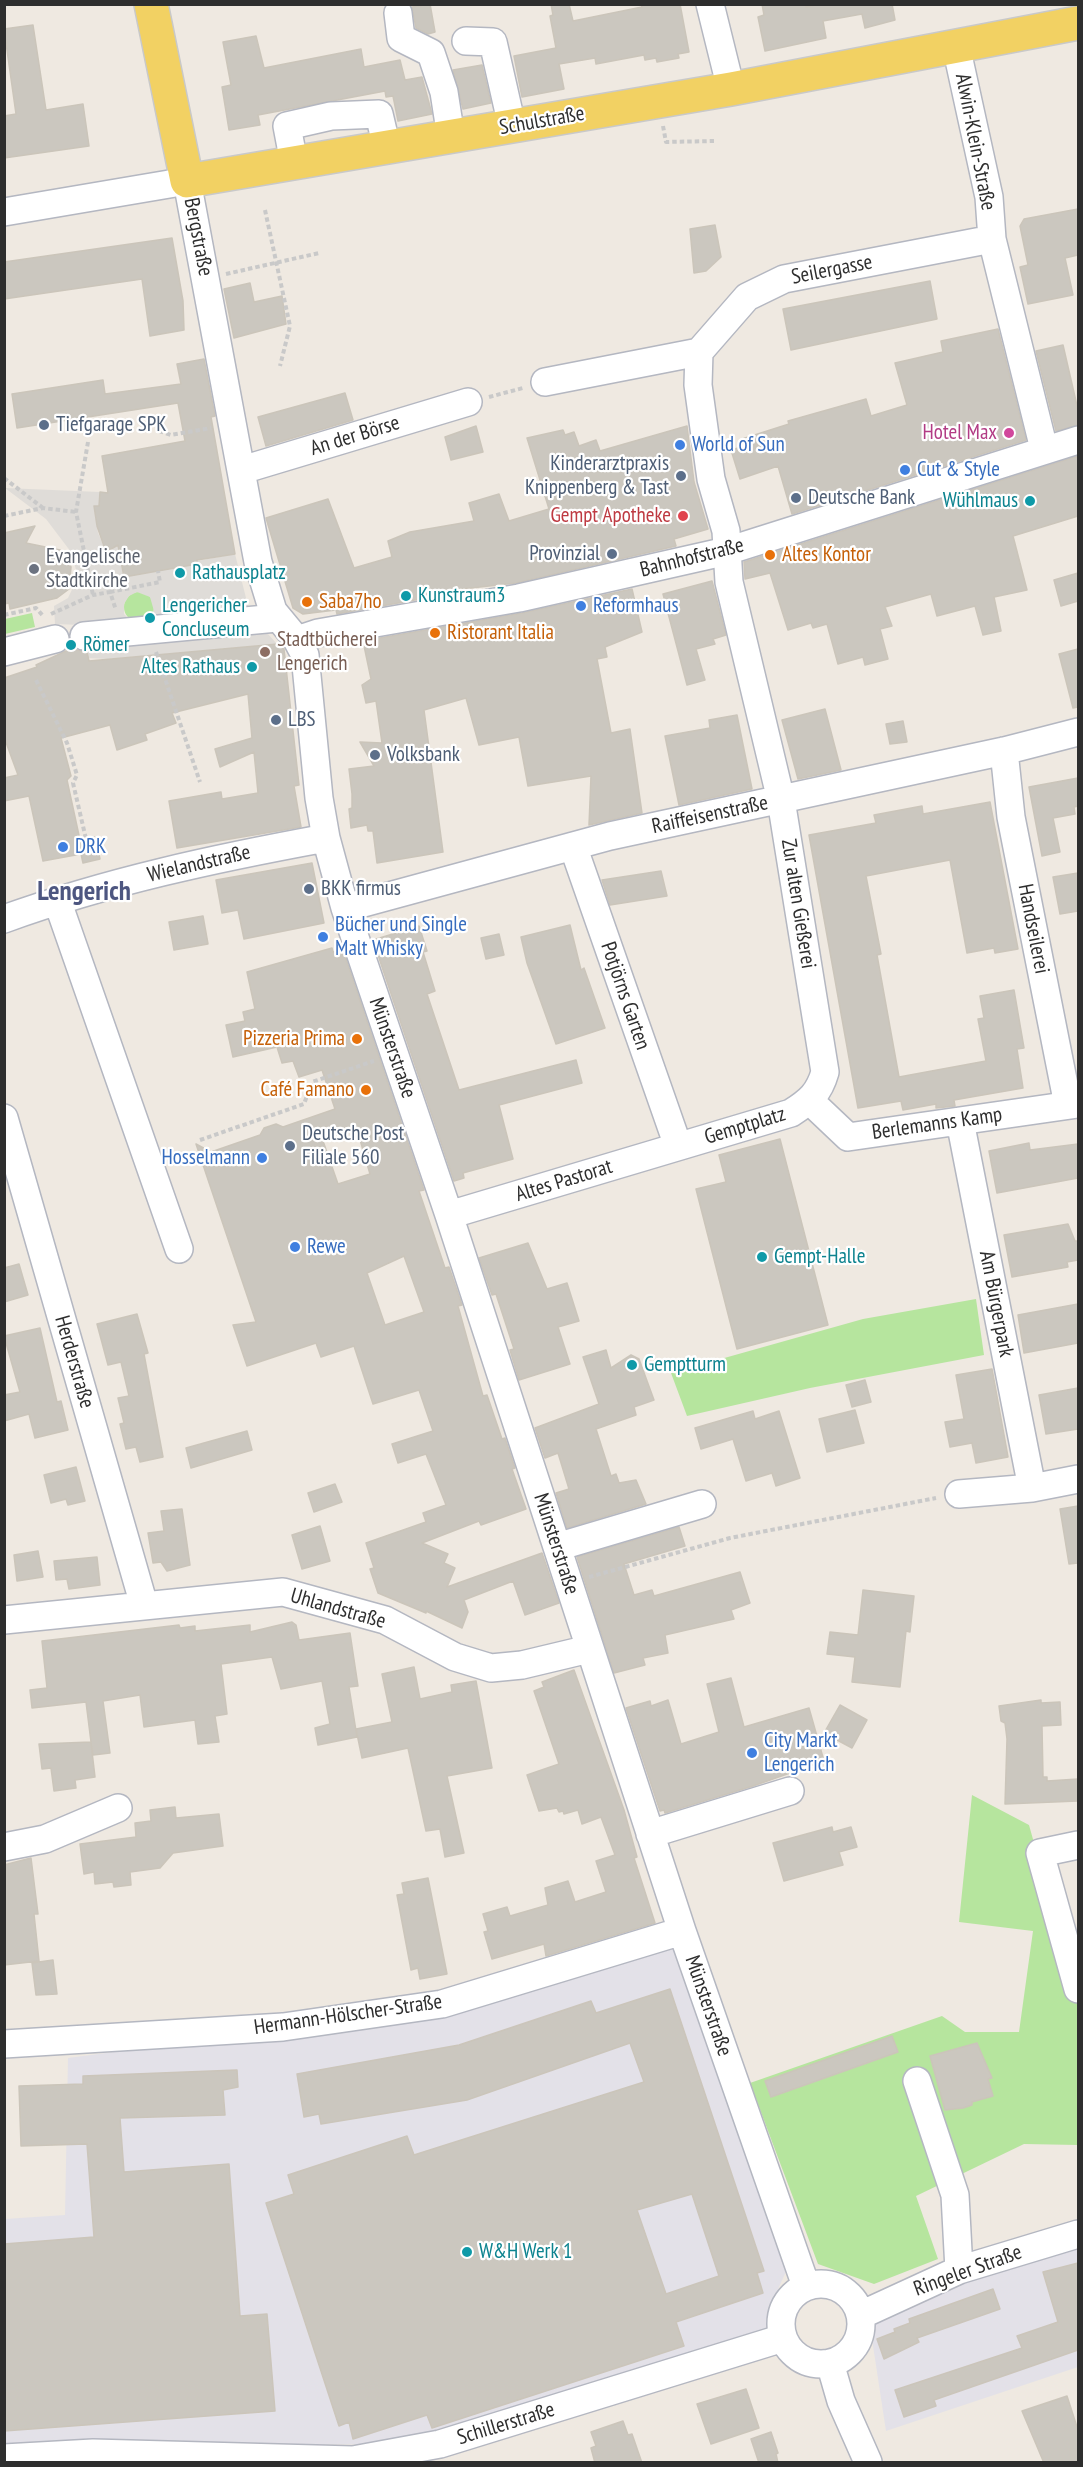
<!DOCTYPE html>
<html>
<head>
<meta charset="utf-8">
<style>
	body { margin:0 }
	#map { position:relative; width:1083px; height:2467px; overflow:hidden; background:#efe9e1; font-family:"PT Sans Narrow",sans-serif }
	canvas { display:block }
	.frame { position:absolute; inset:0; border:6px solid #2e2e2e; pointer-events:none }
</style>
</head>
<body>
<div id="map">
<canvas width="1083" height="2467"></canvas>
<div class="frame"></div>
</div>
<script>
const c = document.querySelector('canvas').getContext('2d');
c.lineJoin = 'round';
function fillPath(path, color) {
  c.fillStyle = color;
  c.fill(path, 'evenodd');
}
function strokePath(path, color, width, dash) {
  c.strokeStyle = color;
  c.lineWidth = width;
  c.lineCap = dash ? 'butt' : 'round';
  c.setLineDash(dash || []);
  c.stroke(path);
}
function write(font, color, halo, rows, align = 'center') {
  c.font = font + ' "PT Sans Narrow",sans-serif';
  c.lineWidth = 4.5;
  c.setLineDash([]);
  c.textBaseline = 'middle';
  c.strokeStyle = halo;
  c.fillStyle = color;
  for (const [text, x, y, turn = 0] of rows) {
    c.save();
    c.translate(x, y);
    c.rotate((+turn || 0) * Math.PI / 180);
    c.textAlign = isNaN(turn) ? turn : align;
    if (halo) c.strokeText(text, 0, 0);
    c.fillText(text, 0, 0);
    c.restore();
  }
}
const industrial = new Path2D(`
	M674 1934 789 2265 778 2289 776 2331 392 2444 69 2447 5 2457V2219L65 2215 68 2058 440 2009Z
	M1078 2247V2367L886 2431 870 2326 978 2277Z`);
const green = new Path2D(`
	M124 607a15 15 0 1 1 30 0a15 15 0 1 1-30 0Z
	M32 613 35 627 5 634V619Z
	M976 1299 984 1355 810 1388 687 1416 671 1373 863 1319Z
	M972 1795 1029 1825 1078 2000V2145L1024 2144 916 2196 938 2259 874 2284 818 2264 750 2083 942 2016 965 2032H1019L1033 1931 959 1922Z`);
const plaza = new Path2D(`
	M5 488 100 492 99 506 94 507 98 533 106 551 118 545 124 577 197 564V561L235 554 250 614 277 644 108 659 88 658 83 625 55 624 54 606 68 598 78 577 71 552 46 519ZM137 592 150 597 154 611 149 619 131 621 124 614V604L129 596Z`);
const building = new Path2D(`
	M430 4 435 32 428 34 416 28 412 7Z
	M551 4H569L573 21 642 7 641 4H680L689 52 678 54 679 58 657 62 656 58 645 60 644 55 596 64 595 58 559 64 564 89 522 97 514 56 556 48 550 16 553 15Z
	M762 4H806V7L820 4H892L895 20 865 28 862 14 823 21 826 38 765 51 758 17 764 15Z
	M33 25 46 110 83 104 89 146 4 158V116L16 114 4 29Z
	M256 36 264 68 361 49 364 67 400 60 405 80 422 77 432 114 398 121 393 96 386 97 385 91 258 115 260 125 229 130 222 87 231 85 223 42Z
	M482 65 491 103 463 109 453 70Z
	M1078 209V255L1065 258 1073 295 1028 304 1020 267 1028 265 1020 226 1024 219Z
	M715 225 721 257 706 271 694 273 690 229Z
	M172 238 183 301 184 330 150 336 142 279 4 299V262Z
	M930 281 937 319 791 350 783 309Z
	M250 283 254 302 282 296 286 324 234 338 224 289Z
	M998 329 1026 440 792 514 778 466 740 479 731 450 745 446 742 439 789 424 788 421 866 399 871 416 907 405 895 363 943 352 941 341Z
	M1063 345 1078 410V425L1056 431 1036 351Z
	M204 359 215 416 211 417 235 554 197 560V564L124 577 118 545 106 552 97 526 94 506H99L100 492 108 493 102 456 185 441 178 403 17 428 12 394 103 380 105 394 181 384 177 364Z
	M345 393 353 420 266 446 258 417Z
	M476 426 483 452 451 460 445 437Z
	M687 426 694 482 708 529 674 539 676 546 516 583 453 590 448 594 337 614 336 610 303 614 293 608 266 518 328 499 354 568 392 557 388 541 410 532 474 521 469 503 499 494 509 521 549 509 527 438 563 430 565 435 574 432 579 446 596 440 600 451Z
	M1078 456V516L1013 536 1027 590 994 597 1001 631 983 635 975 606 937 616 931 594 885 607 892 626 880 629 888 659 865 665 863 657 838 664 827 624 813 628 811 623 788 630 770 573 745 579 744 562Z
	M35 526 26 543 60 550 71 567 69 589 57 598 10 609 9 603 4 604V533Z
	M1078 573V601L1061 606 1054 580Z
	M712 581 726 635 713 639 715 644 696 649 705 680 687 685 663 594Z
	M632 589 642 632 605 647 607 657 597 659 611 733 630 729 642 813 589 825 591 776 528 786 519 737 479 745 466 698 424 710 443 852 377 863 373 831H368L367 825 351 828 349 809 352 808V794L349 769 374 766 360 742 382 743 376 701 366 703 362 685 371 679 363 641 522 613Z
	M70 643 77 650 87 652 89 661 278 644 284 649 299 785 294 786 301 827 177 848 169 801 221 792 222 799 258 793 254 752 220 767 215 749 252 738 248 694 172 713 176 723 145 734 147 740 117 750 110 725 61 738 71 776 67 780 80 840 95 837 100 859 83 863 81 854 43 861 29 796 4 801V778L18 775 4 737V678L37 667 36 665 66 651Z
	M1078 649V707L1073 708 1059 654Z
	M825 709 841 770 798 779 782 720Z
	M737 715 752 789 679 805 665 736 710 728 709 720Z
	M903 721 907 742 890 744 886 724Z
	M1078 778V806L1074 807 1075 814 1053 818 1060 852 1042 856 1029 787Z
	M990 802 1018 949 995 953 994 948 967 953 950 860 866 876 881 954 877 955 899 1077 986 1061 978 1019 984 1018 980 996 1014 990 1024 1048 1017 1049 1023 1088 954 1100 955 1106 936 1108V1104L903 1110 901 1101 858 1108 809 835 876 823 874 815 922 806 923 814Z
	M312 863 324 923 244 939 238 910 222 913 216 880Z
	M661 871 667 896 610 905 602 880Z
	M1078 873V911L1060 914 1053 877Z
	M203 916 208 944 174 950 169 922Z
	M570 925 581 970 584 968 605 1028 556 1044 527 963 521 937Z
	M419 926 427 951 423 952 435 991 427 994 459 1090 576 1060 582 1083 499 1105 513 1159 463 1173 464 1178 454 1181 373 940Z
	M499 934 504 955 486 959 481 938Z
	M332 948 333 952 343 950 424 1190 419 1191 445 1268 449 1267 462 1305 458 1306 483 1396 487 1395 502 1439 505 1438 515 1468 512 1469 526 1509 481 1525 479 1521 422 1543 448 1554 444 1563 455 1568 447 1587 542 1553 559 1603 525 1615 513 1581 464 1600 468 1612 462 1628 426 1611V1613L378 1593 370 1569 374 1568 366 1543 426 1522 423 1513 446 1505 426 1454 398 1463 392 1444 433 1431 419 1390 373 1404 354 1346 321 1357 316 1343 247 1366 233 1325 256 1322 196 1144 211 1152 260 1135 264 1128 276 1124 283 1127 335 1109 322 1070 299 1077 293 1061 282 1063 277 1047 233 1057 226 1025 245 1021 243 1012 255 1009 247 972ZM356 1126 370 1174 338 1184 322 1138ZM404 1256 424 1312 385 1325 367 1273Z
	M780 1139 828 1325 737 1349 696 1189 726 1182 719 1155Z
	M1029 1143 1030 1150 1078 1144V1178L997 1193 989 1151Z
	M1068 1224 1075 1241H1078V1260L1067 1262 1068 1267 1012 1277 1004 1235Z
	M528 1243 547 1289 567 1283 579 1321 558 1327 570 1364 519 1380 510 1350 514 1349 496 1294 492 1295 479 1258Z
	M19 1264 28 1295 4 1302V1268Z
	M1078 1304V1343L1024 1353 1018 1315Z
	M137 1314 148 1353 144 1354 163 1457 140 1462 136 1447 126 1449 120 1424 124 1423 118 1398 129 1396 121 1362 108 1365 97 1324Z
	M40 1328 57 1402 61 1401 68 1430 35 1438 29 1414 4 1421V1395L20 1392 4 1336Z
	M606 1350 611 1368 631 1355 639 1359 654 1400 634 1407 636 1415 596 1429 611 1476 616 1474 619 1483 636 1480 646 1504 567 1528 556 1493 569 1489 558 1453 545 1458 535 1428 599 1404 583 1357Z
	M992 1369 1008 1457 976 1463 972 1443 950 1447 945 1422 964 1419 956 1375Z
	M865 1380 871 1402 852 1407 846 1385Z
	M1078 1388V1429L1046 1434 1039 1395Z
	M855 1410 864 1443 827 1452 819 1419Z
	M753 1411 755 1419 779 1411 800 1478 776 1486 772 1473 746 1481 733 1439 701 1449 695 1428Z
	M247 1431 252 1450 191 1468 186 1448Z
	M76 1467 85 1501 68 1505 66 1499 51 1503 44 1475Z
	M335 1484 342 1502 314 1512 308 1493Z
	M1078 1506V1563L1069 1564 1060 1509Z
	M182 1509 190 1565 167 1571 161 1562 153 1563 148 1533 164 1531 161 1511Z
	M320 1526 330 1561 302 1569 292 1535Z
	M679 1527 685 1546 624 1564 634 1595 652 1590 654 1596 740 1572 750 1603 731 1610 734 1619 665 1635 668 1653 643 1658 645 1665 614 1673 577 1557Z
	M38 1551 43 1577 17 1581 14 1555Z
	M97 1557 100 1585 69 1589 67 1579 56 1580 54 1561Z
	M863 1590 914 1596 910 1632 906 1631 900 1687 852 1682 855 1657 827 1654 830 1632 858 1635Z
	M292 1622 296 1625 299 1640 350 1633 358 1686 349 1687 357 1737 318 1745 315 1728 330 1724 322 1681 281 1689 272 1657 221 1664 227 1714 215 1716 219 1742 198 1744 195 1720 144 1727 140 1695 103 1701 110 1753 93 1755 91 1743 95 1777 75 1780 76 1788 54 1791 51 1768 42 1769 39 1744 91 1742 86 1702 32 1708 30 1690 47 1688 42 1641 179 1625 180 1628 195 1626V1631L250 1625V1632Z
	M414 1667 420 1699 452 1692 451 1685 476 1681 492 1768 447 1776 464 1853 445 1857 440 1829 426 1831 408 1748 362 1758 356 1729 392 1722 382 1674Z
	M574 1670 624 1810 637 1857 634 1858 655 1923 546 1956 544 1944 492 1959 484 1932 488 1931 483 1914 507 1907 510 1916 548 1905 545 1888 568 1881 575 1902 606 1892 596 1861 615 1855 601 1817 582 1824 578 1810 564 1814 563 1811 559 1812 557 1808 539 1811 527 1775 559 1764 534 1691 544 1687 542 1682Z
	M731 1678 744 1727 809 1708 824 1761 753 1786 665 1813 664 1810 660 1811 626 1708 650 1701 651 1706 668 1700 681 1744 719 1732 707 1684Z
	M1041 1700V1703L1060 1702 1061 1725 1042 1726 1043 1777H1047V1781L1078 1779V1801L1005 1804 1007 1739 1005 1723 1001 1721 999 1706Z
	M840 1705 867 1720 852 1748 824 1733Z
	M175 1807 176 1818 219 1814 223 1846 173 1853 160 1868 130 1872 131 1885 114 1887 113 1882 95 1884 94 1872 84 1874 80 1844 136 1837 135 1823 151 1821 150 1810Z
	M832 1827 833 1832 851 1827 857 1847 839 1852 843 1865 784 1881 773 1843Z
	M31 1858 38 1914H34L39 1961 4 1965V1865Z
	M428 1878 447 1974 420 1979 418 1968 411 1970 397 1895 404 1894 402 1883Z
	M53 1960 57 1994 36 1995 32 1963Z
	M670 1989 764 2271 757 2273 763 2293 676 2322 684 2346 432 2428 427 2415 353 2439 349 2422 339 2426 266 2203 294 2194 288 2175 407 2136 414 2155 644 2082 630 2043 467 2100 321 2124 319 2114 304 2117 297 2074 459 2045 591 2001 596 2013ZM692 2194 719 2276 666 2294 637 2210Z
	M892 2036 898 2052 771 2097 765 2081Z
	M977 2043 992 2078 988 2079 993 2096 972 2102V2105L963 2108 945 2110 930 2056Z
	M237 2070 238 2087 223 2090 225 2115 120 2118 124 2172 229 2164 240 2316 267 2314 275 2411 4 2431V2244L94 2237 87 2144 21 2146 19 2086 83 2084V2076Z
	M1078 2263V2350L934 2400 936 2406 904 2417 895 2390 1022 2348 1017 2336 1058 2322 1043 2272Z
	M993 2289 1000 2309 917 2338 919 2342 884 2359 877 2339 895 2332 894 2329 910 2323 909 2319Z
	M746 2389 759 2428 711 2444 697 2404Z
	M1067 2396 1078 2430V2463H1044L1022 2411Z
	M623 2421 628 2435 632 2434 642 2463H595L591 2448 596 2446 591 2432Z
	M771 2432 778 2453 776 2454 778 2463H759L751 2439Z`);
const path = new Path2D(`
	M663 126 666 142 714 141
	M265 210 290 326 280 366
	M226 274 319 253
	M489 397 523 388
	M159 431 171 435 211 428
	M88 442 76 512 93 595
	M4 478 43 508
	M4 516 43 508 76 512
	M110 592 160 582 158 571
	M51 614 93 595 110 592 116 610
	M4 615 36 608 44 617
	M156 652 200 782
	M36 680 67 743 77 775 73 783 86 839
	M200 1140 304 1104 312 1082 374 1061
	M589 1577 730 1538 936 1498`);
const minor = new Path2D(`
	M710 4 731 89
	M398 13 401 38 431 53 444 92 451 137
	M466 41 493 42 512 126
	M956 46 989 197 992 239 1044 449
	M294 163 287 126 331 116 379 114 387 148
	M4 212 187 181 258 562 273 611 297 640 305 655 319 798 326 838 345 908 449 1215 682 1931 806 2286
	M545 382 699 352 747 297 784 279 992 239
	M242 470 468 402
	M84 636 277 618
	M297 640 318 633 519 598 727 551 1078 440
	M4 652 55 639
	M1004 751 1011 817 1068 1105
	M573 846 678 1146
	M57 900 179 1249
	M345 908 610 836 1004 751 1078 732
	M4 919C109 881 217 858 326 838
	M810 1101 848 1137 1078 1104
	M4 1118 144 1605
	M960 1121 1032 1488
	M449 1215 791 1113C810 1101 819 1093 825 1072L781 800 729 582 726 531 711 479 698 385 699 352
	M959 1494 1032 1488 1078 1479
	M557 1547 702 1504
	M4 1620 283 1592 385 1620 455 1657 491 1668 522 1665 589 1649
	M650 1834 790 1791
	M1078 1845 1040 1853 1078 1989
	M4 1847 45 1839 118 1808
	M4 2044 283 2027 442 2004 682 1931
	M917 2081 955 2195 959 2270
	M781 2324a40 40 0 1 1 80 0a40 40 0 1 1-80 0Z
	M861 2315 959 2270 1078 2234
	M830 2363 841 2401 868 2462
	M4 2458 93 2453 353 2460 440 2444 783 2338`);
const major = new Path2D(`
	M151 4 187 181 731 89 1078 23`);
const markers = [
	[44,425,6,"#5c6f8a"],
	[1009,433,6,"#d1479c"],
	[680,445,6,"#3f7fe0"],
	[905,470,6,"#3f7fe0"],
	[681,476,6,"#5c6f8a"],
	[796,498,6,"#5c6f8a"],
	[1030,501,6,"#0f9aa8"],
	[683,516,6,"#e0444e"],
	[612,554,6,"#5c6f8a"],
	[770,555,6,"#e8710a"],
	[34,569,6,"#6b7280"],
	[180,573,6,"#0f9aa8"],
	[406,596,6,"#0f9aa8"],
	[307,602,6,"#e8710a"],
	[581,606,6,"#3f7fe0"],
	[150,618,6,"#0f9aa8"],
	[435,633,6,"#e8710a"],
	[71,645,6,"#0f9aa8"],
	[265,652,6,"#8d6e63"],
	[252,667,6,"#0f9aa8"],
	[276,720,6,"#5c6f8a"],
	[375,755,6,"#5c6f8a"],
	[63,847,6,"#3f7fe0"],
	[309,889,6,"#5c6f8a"],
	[323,937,6,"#3f7fe0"],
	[357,1039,6,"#e8710a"],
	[366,1090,6,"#e8710a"],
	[290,1146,6,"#5c6f8a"],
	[262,1158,6,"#3f7fe0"],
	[295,1247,6,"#3f7fe0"],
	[762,1257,6,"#0f9aa8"],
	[632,1365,6,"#0f9aa8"],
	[752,1753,6,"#3f7fe0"],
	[467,2252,6,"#0f9aa8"]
];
const streetNames = [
	["Schulstraße",542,121,-10],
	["Alwin-Klein-Straße",975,142,79],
	["Bergstraße",198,237,79],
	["Seilergasse",832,270,-11],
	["An der Börse",355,436,-17],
	["Bahnhofstraße",692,558,-14],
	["Raiffeisenstraße",710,815,-12],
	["Wielandstraße",199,864,-13],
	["Zur alten Gießerei",798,904,81],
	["Handseilerei",1033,929,79],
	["Potjörns Garten",625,996,71],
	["Münsterstraße",392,1048,71],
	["Berlemanns Kamp",937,1124,-8],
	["Gemptplatz",745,1126,-17],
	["Altes Pastorat",564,1181,-17],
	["Am Bürgerpark",996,1304,79],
	["Herderstraße",74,1362,74],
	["Münsterstraße",556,1544,72],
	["Uhlandstraße",338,1609,16],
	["Münsterstraße",708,2006,71],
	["Hermann-Hölscher-Straße",348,2015,-8],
	["Ringeler Straße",968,2271,-20],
	["Schillerstraße",506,2424,-17]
];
const serviceNames = [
	["Tiefgarage SPK",56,425],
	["Kinderarztpraxis",669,464,"right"],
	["Knippenberg & Tast",669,488,"right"],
	["Deutsche Bank",808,498],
	["Provinzial",600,554,"right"],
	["LBS",288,720],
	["Volksbank",387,755],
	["BKK firmus",321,889],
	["Deutsche Post",302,1134],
	["Filiale 560",302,1158]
];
const hotelNames = [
	["Hotel Max",997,433]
];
const shopNames = [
	["World of Sun",692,445],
	["Cut & Style",917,470],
	["Reformhaus",593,606],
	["DRK",75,847],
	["Bücher und Single",335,925],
	["Malt Whisky",335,949],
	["Hosselmann",250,1158,"right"],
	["Rewe",307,1247],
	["City Markt",764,1741],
	["Lengerich",764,1765]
];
const cultureNames = [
	["Wühlmaus",1018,501,"right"],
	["Rathausplatz",192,573],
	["Kunstraum3",418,596],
	["Lengericher",162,606],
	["Concluseum",162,630],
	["Römer",83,645],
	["Altes Rathaus",240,667,"right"],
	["Gempt-Halle",774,1257],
	["Gemptturm",644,1365],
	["W&H Werk 1",479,2252]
];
const healthNames = [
	["Gempt Apotheke",671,516]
];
const foodNames = [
	["Altes Kontor",782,555],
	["Saba7ho",319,602],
	["Ristorant Italia",447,633],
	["Pizzeria Prima",345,1039,"right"],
	["Café Famano",354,1090,"right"]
];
const worshipNames = [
	["Evangelische",46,557],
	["Stadtkirche",46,581]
];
const educationNames = [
	["Stadtbücherei",277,640],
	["Lengerich",277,664]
];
const districtNames = [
	["Lengerich",84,892]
];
fillPath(industrial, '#e3e1e8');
fillPath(green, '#b6e59e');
fillPath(plaza, '#dfdcd8');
fillPath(building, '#cbc7bf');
strokePath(building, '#cbc5ba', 1.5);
strokePath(minor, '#b4b7c1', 30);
strokePath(major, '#c9c9c9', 36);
strokePath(path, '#c9c9c9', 4, [4.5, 3]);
strokePath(minor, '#fff', 27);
strokePath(major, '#f2d163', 33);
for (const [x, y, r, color] of markers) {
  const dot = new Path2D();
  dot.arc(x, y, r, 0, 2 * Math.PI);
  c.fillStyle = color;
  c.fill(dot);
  strokePath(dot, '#fff', 2);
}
write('21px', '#2e2e2e', '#fff', streetNames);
write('21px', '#4e5e75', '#fff', serviceNames, 'left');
write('21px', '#b23c85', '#fff', hotelNames, 'right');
write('21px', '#366cbe', '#fff', shopNames, 'left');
write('21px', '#0d838f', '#fff', cultureNames, 'left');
write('21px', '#be3a42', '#fff', healthNames, 'right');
write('21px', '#c56008', '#fff', foodNames, 'left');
write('21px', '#5b616d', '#fff', worshipNames, 'left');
write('21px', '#785e54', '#fff', educationNames, 'left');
write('bold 27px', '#4d5680', '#fff', districtNames);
</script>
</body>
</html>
